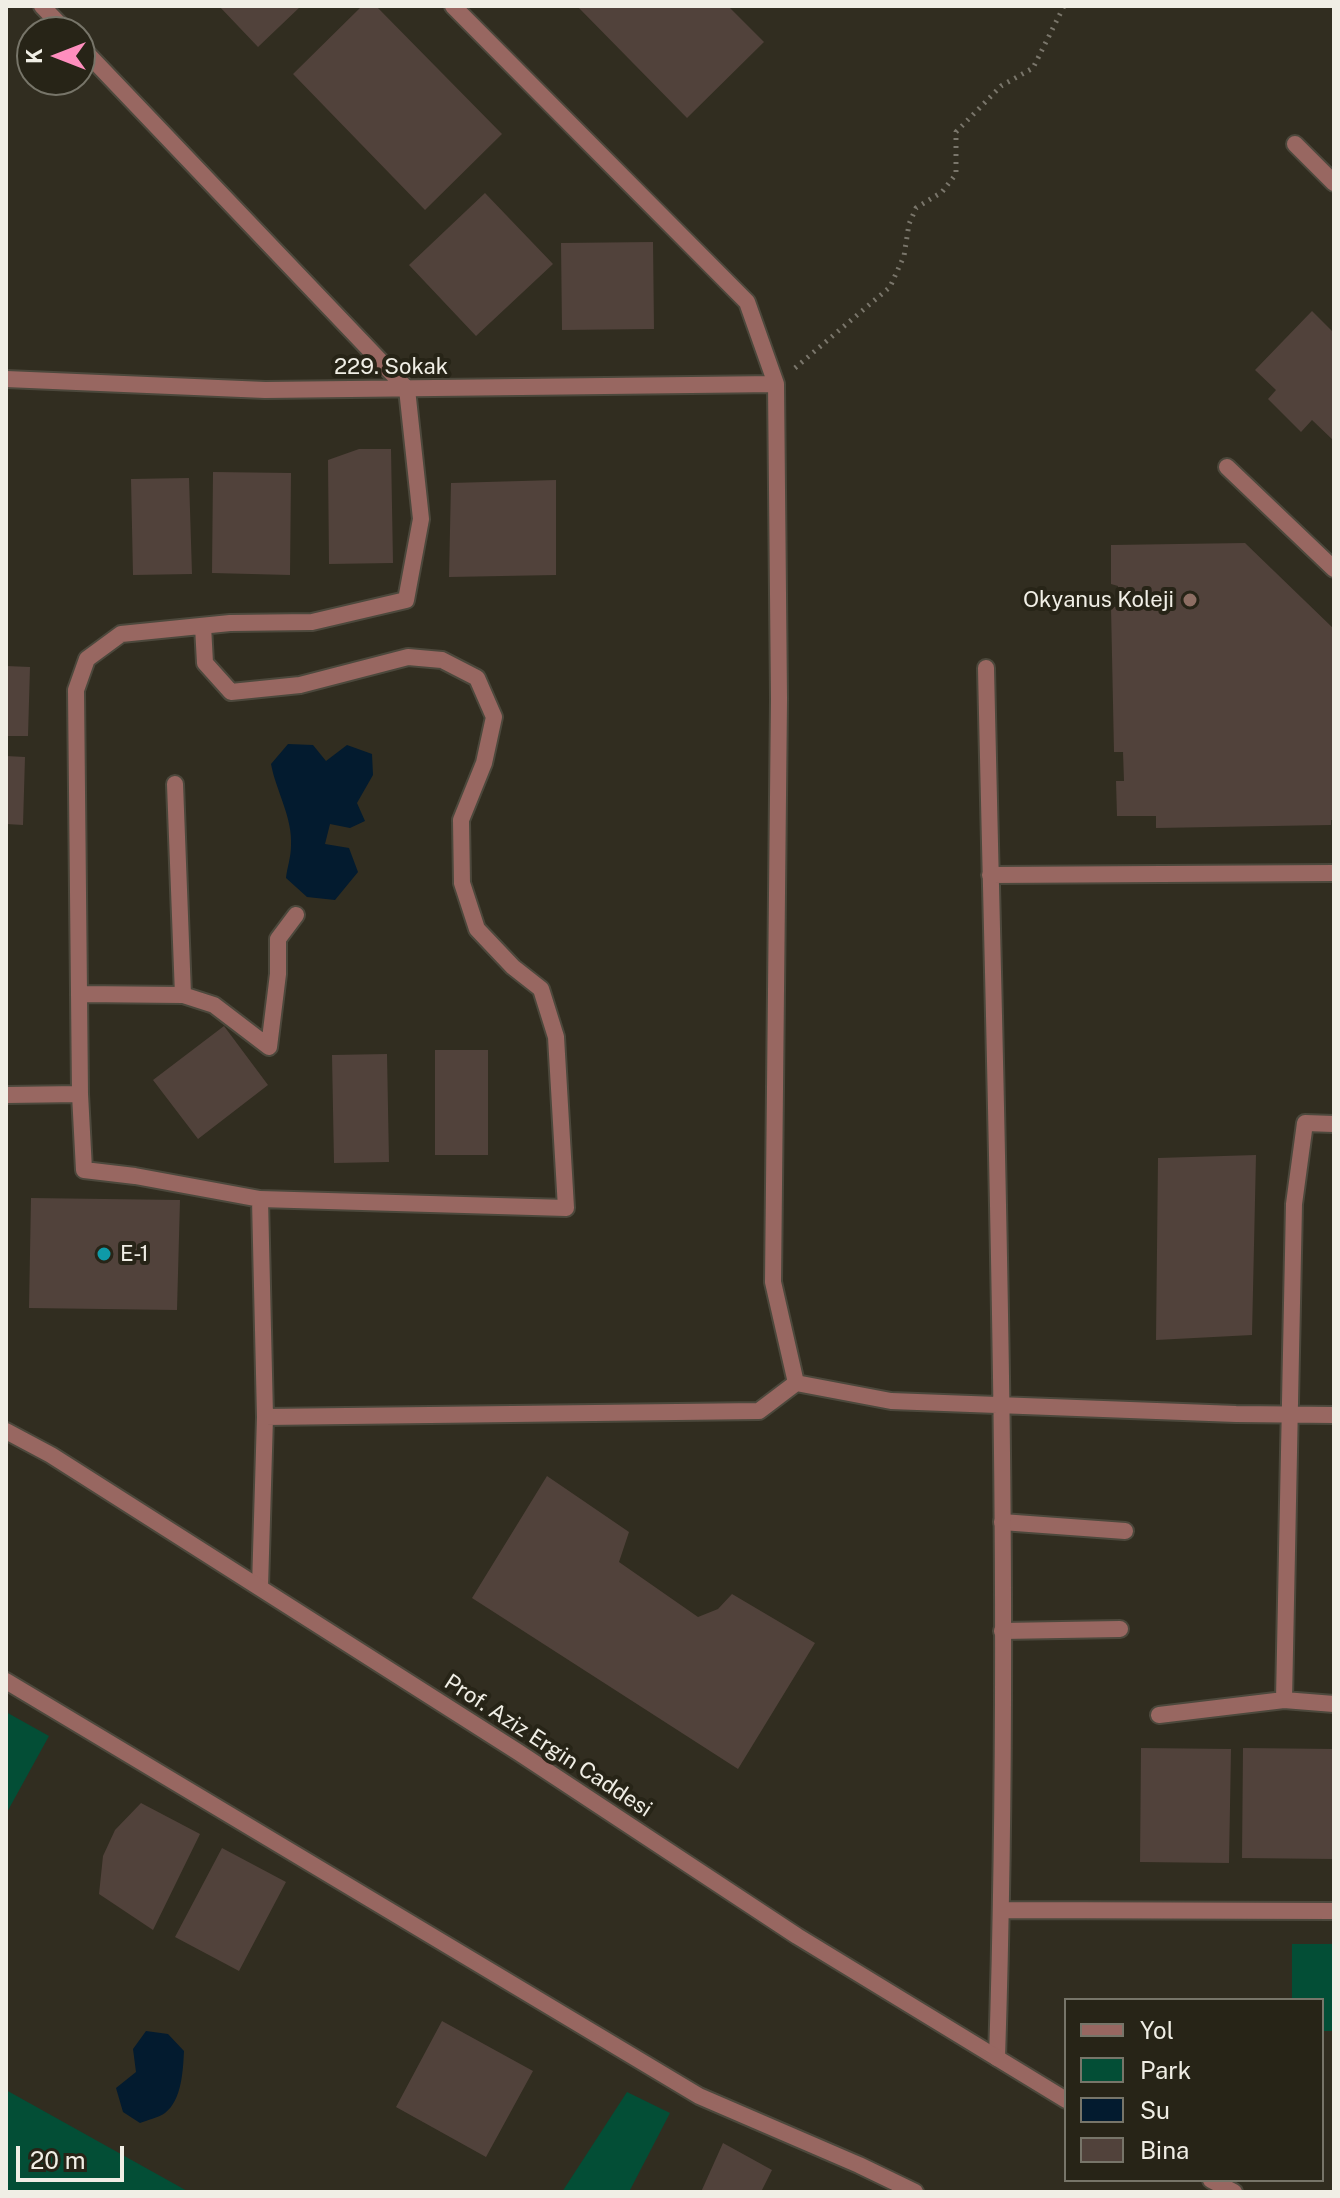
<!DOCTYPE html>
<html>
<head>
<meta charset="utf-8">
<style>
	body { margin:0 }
	#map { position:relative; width:1340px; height:2198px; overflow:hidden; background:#312d20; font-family:"Public Sans",sans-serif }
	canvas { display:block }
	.frame { position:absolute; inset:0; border:8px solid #f0eee5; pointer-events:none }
	.legend { position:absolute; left:1064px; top:1998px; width:260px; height:184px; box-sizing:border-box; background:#272417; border:2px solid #777569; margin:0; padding:10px 14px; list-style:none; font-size:24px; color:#f0eee5 }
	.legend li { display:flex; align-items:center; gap:16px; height:40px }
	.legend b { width:40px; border:2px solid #777569 }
	.north { position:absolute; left:16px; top:16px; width:80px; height:80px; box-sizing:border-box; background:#272417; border:2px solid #777569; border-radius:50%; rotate:270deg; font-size:22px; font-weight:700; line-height:32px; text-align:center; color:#f0eee5 }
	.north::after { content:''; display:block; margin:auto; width:28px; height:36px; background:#fe8ebe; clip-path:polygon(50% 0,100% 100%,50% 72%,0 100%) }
	.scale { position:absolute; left:16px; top:2146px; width:108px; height:36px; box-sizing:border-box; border:4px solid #f0eee5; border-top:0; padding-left:10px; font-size:24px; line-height:28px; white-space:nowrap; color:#f0eee5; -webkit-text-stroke:6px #272417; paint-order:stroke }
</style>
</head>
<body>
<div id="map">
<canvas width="1340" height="2198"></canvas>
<div class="frame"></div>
<ul class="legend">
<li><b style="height:10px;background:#986761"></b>Yol</li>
<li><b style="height:22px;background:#034e36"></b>Park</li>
<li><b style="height:22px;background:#031b2f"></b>Su</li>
<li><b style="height:22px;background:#51423b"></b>Bina</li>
</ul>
<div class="north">K</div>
<div class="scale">20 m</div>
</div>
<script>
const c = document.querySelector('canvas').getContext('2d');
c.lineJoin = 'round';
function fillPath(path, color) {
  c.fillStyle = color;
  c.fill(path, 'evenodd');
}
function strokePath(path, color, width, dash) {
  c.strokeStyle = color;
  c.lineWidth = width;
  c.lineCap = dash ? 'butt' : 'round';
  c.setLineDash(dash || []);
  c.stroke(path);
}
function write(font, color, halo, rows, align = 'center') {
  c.font = font + ' "Public Sans",sans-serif';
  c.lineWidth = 8;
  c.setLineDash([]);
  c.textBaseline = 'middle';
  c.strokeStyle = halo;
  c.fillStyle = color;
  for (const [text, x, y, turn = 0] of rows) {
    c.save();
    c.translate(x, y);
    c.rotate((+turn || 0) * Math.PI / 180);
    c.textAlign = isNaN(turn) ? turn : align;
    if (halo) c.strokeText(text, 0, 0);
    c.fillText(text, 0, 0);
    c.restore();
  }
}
const green = new Path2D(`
	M6 1712 49 1736 6 1814Z
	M1292 1944H1334V2031H1322V2000H1292Z
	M6 2090 189 2192H6Z
	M627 2092 670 2113 629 2192H562Z`);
const water = new Path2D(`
	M288 744 313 745 326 761 347 745 372 754 373 775 357 803 365 821 350 828 330 824 325 844 349 848 358 872 335 900 307 897 286 878C287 868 291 857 291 846 293 818 276 791 271 764Z
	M146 2031 168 2034 184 2051C183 2070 182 2100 165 2113 158 2118 147 2120 140 2123L123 2112 116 2088 136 2072 133 2049Z`);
const building = new Path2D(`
	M219 6H301L258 47Z
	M362 6H376L502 134 425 210 293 74Z
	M577 6H728L764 42 687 118Z
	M485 193 553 264 476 336 409 265Z
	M653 242 654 329 562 330 561 243Z
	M1312 311 1334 333V441L1312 420 1301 432 1268 399 1276 390 1255 370Z
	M359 449H391L393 563 329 564 328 460Z
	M213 472 291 473 290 575 212 573Z
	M189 478 192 574 133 575 131 479Z
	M556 480V575L449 577 451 483Z
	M1245 543 1334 629V820H1331V825L1156 828V816H1117L1116 781H1124L1123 752H1114L1111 607H1118V586L1111 584V545Z
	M6 666 30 667 28 736H6Z
	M6 756 25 757 23 825 6 824Z
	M224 1026 268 1085 198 1139 153 1080Z
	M435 1050H488V1155H435Z
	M387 1054 389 1162 334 1163 332 1055Z
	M1256 1155 1252 1335 1156 1340 1158 1158Z
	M31 1198 180 1200 177 1310 29 1308Z
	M547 1476 629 1532 619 1562 698 1617 718 1609 732 1594 815 1643 738 1769 472 1598Z
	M1141 1748 1231 1749 1229 1863 1140 1862Z
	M1243 1748 1334 1749V1859L1242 1858Z
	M141 1803 200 1834 153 1930 99 1894 103 1856 115 1830Z
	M222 1848 286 1882 239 1971 175 1937Z
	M442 2021 533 2071 486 2157 396 2107Z
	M723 2143 772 2170 761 2192H701Z`);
const path = new Path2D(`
	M795 368 890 287 904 256 909 224 916 208 942 192 956 174V132L1001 86 1033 68 1064 6`);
const service = new Path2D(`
	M1227 467 1334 569
	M1002 1522 1125 1531
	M1002 1631 1120 1629`);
const minor = new Path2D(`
	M42 6 67 32
	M453 6 747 302 776 384 779 699 773 1282 796 1383
	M80 46 407 389 421 519 406 600 312 622 230 623 121 634 87 659 76 690 80 1094 84 1170 135 1176 260 1199
	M1295 144 1334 183
	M6 379 265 390 776 384
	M203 626 205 663 231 692 300 685 408 657 442 660 477 678 494 717 484 763 461 820 462 883 477 929 513 967 541 989 556 1037 566 1208 260 1199 265 1417 260 1587
	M986 668C996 1131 1012 1595 997 2058
	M175 784 183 995
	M990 875 1334 873
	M79 994 183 995 214 1005 269 1047 278 974V939L296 915
	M6 1095 80 1094
	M265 1417 759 1411 796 1383 891 1401 1236 1414 1334 1415
	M6 1681 699 2096 859 2165 915 2192
	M1284 1700 1294 1204 1305 1123 1334 1124
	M1159 1715 1284 1700 1334 1704
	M1002 1910 1334 1911`);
const tertiary = new Path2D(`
	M6 1431 51 1455 518 1752 797 1936 1066 2100
	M1211 2180 1234 2192`);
const markers = [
	[1190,600,8,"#8d6e63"],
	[104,1254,8,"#0f9aa8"]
];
const streetNames = [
	["229. Sokak",391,367],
	["Prof. Aziz Ergin Caddesi",548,1746,33]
];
const poiNames = [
	["Okyanus Koleji",1174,600],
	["E-1",120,1254,"left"]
];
fillPath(green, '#034e36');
fillPath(water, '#031b2f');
fillPath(building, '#51423b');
strokePath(service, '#4c483c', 20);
strokePath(minor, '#4c483c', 20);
strokePath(tertiary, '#4c483c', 20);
strokePath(path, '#7a766b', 5, [2, 6]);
strokePath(service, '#986761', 16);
strokePath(minor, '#986761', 16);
strokePath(tertiary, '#986761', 16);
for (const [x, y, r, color] of markers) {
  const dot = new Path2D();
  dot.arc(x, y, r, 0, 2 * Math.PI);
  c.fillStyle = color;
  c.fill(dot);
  strokePath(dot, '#272417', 3);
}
write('22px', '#f0eee5', '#272417', streetNames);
write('22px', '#f0eee5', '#272417', poiNames, 'right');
</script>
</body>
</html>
